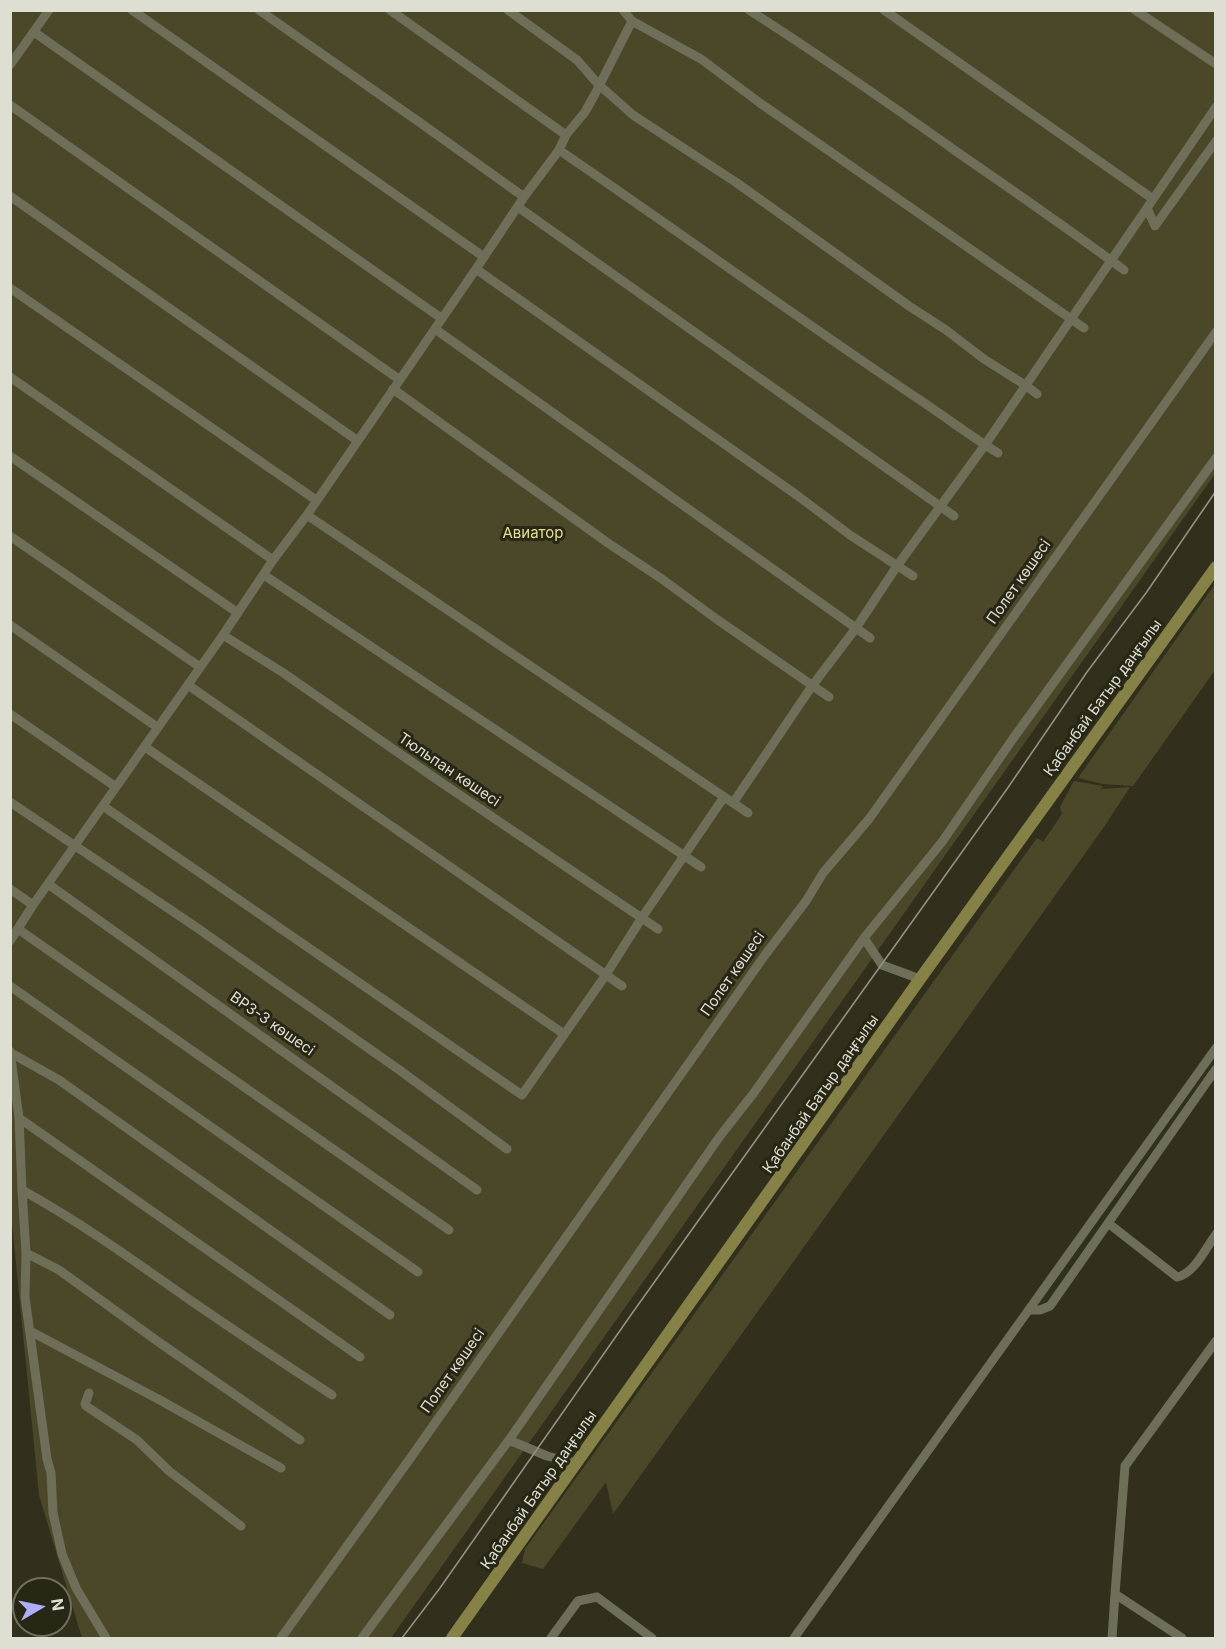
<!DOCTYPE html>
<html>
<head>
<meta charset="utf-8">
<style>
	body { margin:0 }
	#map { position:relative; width:1226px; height:1649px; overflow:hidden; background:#32301d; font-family:Inter,sans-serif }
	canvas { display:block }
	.frame { position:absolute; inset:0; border:12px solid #dfded2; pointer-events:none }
	.north { position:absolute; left:12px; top:1577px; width:60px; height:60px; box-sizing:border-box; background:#282614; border:2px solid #717060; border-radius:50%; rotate:81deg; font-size:16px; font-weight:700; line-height:24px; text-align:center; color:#dfded2 }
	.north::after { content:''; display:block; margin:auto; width:21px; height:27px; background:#aeaefa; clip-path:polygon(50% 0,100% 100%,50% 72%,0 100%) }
</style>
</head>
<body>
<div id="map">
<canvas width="1226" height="1649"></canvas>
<div class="frame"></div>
<div class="north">N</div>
</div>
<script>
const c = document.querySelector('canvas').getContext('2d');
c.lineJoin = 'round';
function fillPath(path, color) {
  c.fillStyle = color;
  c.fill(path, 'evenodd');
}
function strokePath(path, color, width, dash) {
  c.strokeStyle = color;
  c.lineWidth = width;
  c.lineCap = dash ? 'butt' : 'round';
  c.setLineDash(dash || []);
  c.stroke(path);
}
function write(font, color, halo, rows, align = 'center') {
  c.font = font + ' Inter,sans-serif';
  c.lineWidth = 6;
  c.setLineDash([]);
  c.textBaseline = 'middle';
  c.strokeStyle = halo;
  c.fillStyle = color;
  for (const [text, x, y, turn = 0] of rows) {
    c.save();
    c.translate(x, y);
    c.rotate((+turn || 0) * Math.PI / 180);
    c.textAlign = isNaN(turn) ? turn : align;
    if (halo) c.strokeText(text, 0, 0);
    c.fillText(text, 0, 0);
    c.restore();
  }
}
const green = new Path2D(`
	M10 11H1215V474L391 1638H82L39 1495 10 1203Z
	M1215 584V670L1133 786 1103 784 1078 778Z
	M1074 781 1103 786 1101 789 1130 787 1104 827 613 1514 606 1482 543 1569 522 1563 525 1549 1037 838 1043 842 1062 814 1060 807Z`);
const minor = new Path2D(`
	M132 10 484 257
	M259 10 422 124 524 197
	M390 10 566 135
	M508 10 577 60 598 84 633 115 737 183 909 306 946 330 984 359 1025 385 1037 394
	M623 10 632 21 701 59 760 103 1084 328
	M749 10C821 56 891 105 960 154 1015 192 1070 230 1124 270
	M884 10 1153 199
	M1135 10 1216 64
	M34 32 441 318
	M10 65 49 10
	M10 105 400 380
	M559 150C681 233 800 320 923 402 948 419 972 437 998 453
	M10 196 358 441
	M518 207 954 516
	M1147 208 1155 226 1216 141
	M476 269 798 496 850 535 913 576
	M10 288 316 500
	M435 329 870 638
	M10 377 273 560
	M393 389 608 543 662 579 715 618 829 697
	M10 456 238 613
	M307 515 748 813
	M10 536 200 667
	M264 575 701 867
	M10 625 157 727
	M223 635 282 672 442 783 658 929
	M188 685 622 986
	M10 714 116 787
	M145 747 564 1034
	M10 802 196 927 398 1069 507 1149
	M733 803 812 686 856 628 897 566 985 445 1216 107
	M103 806 522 1095 605 976 641 919 724 797
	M48 884 477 1190
	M10 889 33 905
	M18 929 449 1230
	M864 938 882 965 920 979
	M10 941 33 905 223 635 273 560 307 515 476 269 524 197 559 150 566 135 585 112 595 94 632 21
	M10 986 418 1272
	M10 1051 19 1118 22 1190 26 1253 25 1297 47 1459 51 1473 53 1513 62 1554 76 1588 106 1638
	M11 1053 59 1080 390 1315
	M19 1118 360 1357
	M22 1190C80 1222 133 1260 187 1298 235 1331 283 1363 332 1395
	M1108 1223 1177 1277C1194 1274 1206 1248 1216 1234
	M26 1253 59 1270 160 1343 300 1440
	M1029 1310H1040L1050 1306 1216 1069
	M30 1331 158 1399 281 1468
	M89 1393 85 1404 86 1406 137 1440 169 1471 241 1526
	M509 1440 547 1456 576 1463
	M281 1638 409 1460 765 955 806 901 823 873 869 819 1216 332
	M362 1638 509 1440 720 1136 753 1094 864 938 942 842 1012 740 1216 458
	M551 1638 578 1601 597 1597 652 1638
	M794 1638 1216 1048
	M1112 1638 1115 1594
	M1182 1638 1115 1594 1125 1466 1216 1341`);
const major = new Path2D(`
	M452 1638 920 979 1216 567`);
const tram = new Path2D(`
	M402 1638 440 1588 633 1312 1007 789 1087 672 1146 593 1216 491`);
const parkNames = [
	["Авиатор",533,533]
];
const streetNames = [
	["Полет көшесі",1019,582,-55],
	["Қабанбай Батыр даңғылы",1103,698,-54],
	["Тюльпан көшесі",449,770,34],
	["Полет көшесі",733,974,-55],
	["ВРЗ-3 көшесі",272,1024,35],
	["Қабанбай Батыр даңғылы",821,1094,-55],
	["Полет көшесі",453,1371,-55],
	["Қабанбай Батыр даңғылы",539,1490,-55]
];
fillPath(green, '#4b482a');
strokePath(minor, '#6f6e59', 9);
strokePath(major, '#868147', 12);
strokePath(tram, '#949384', 1.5);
write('15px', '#e6df94', '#282614', parkNames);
write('15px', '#dfded2', '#282614', streetNames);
</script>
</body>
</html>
